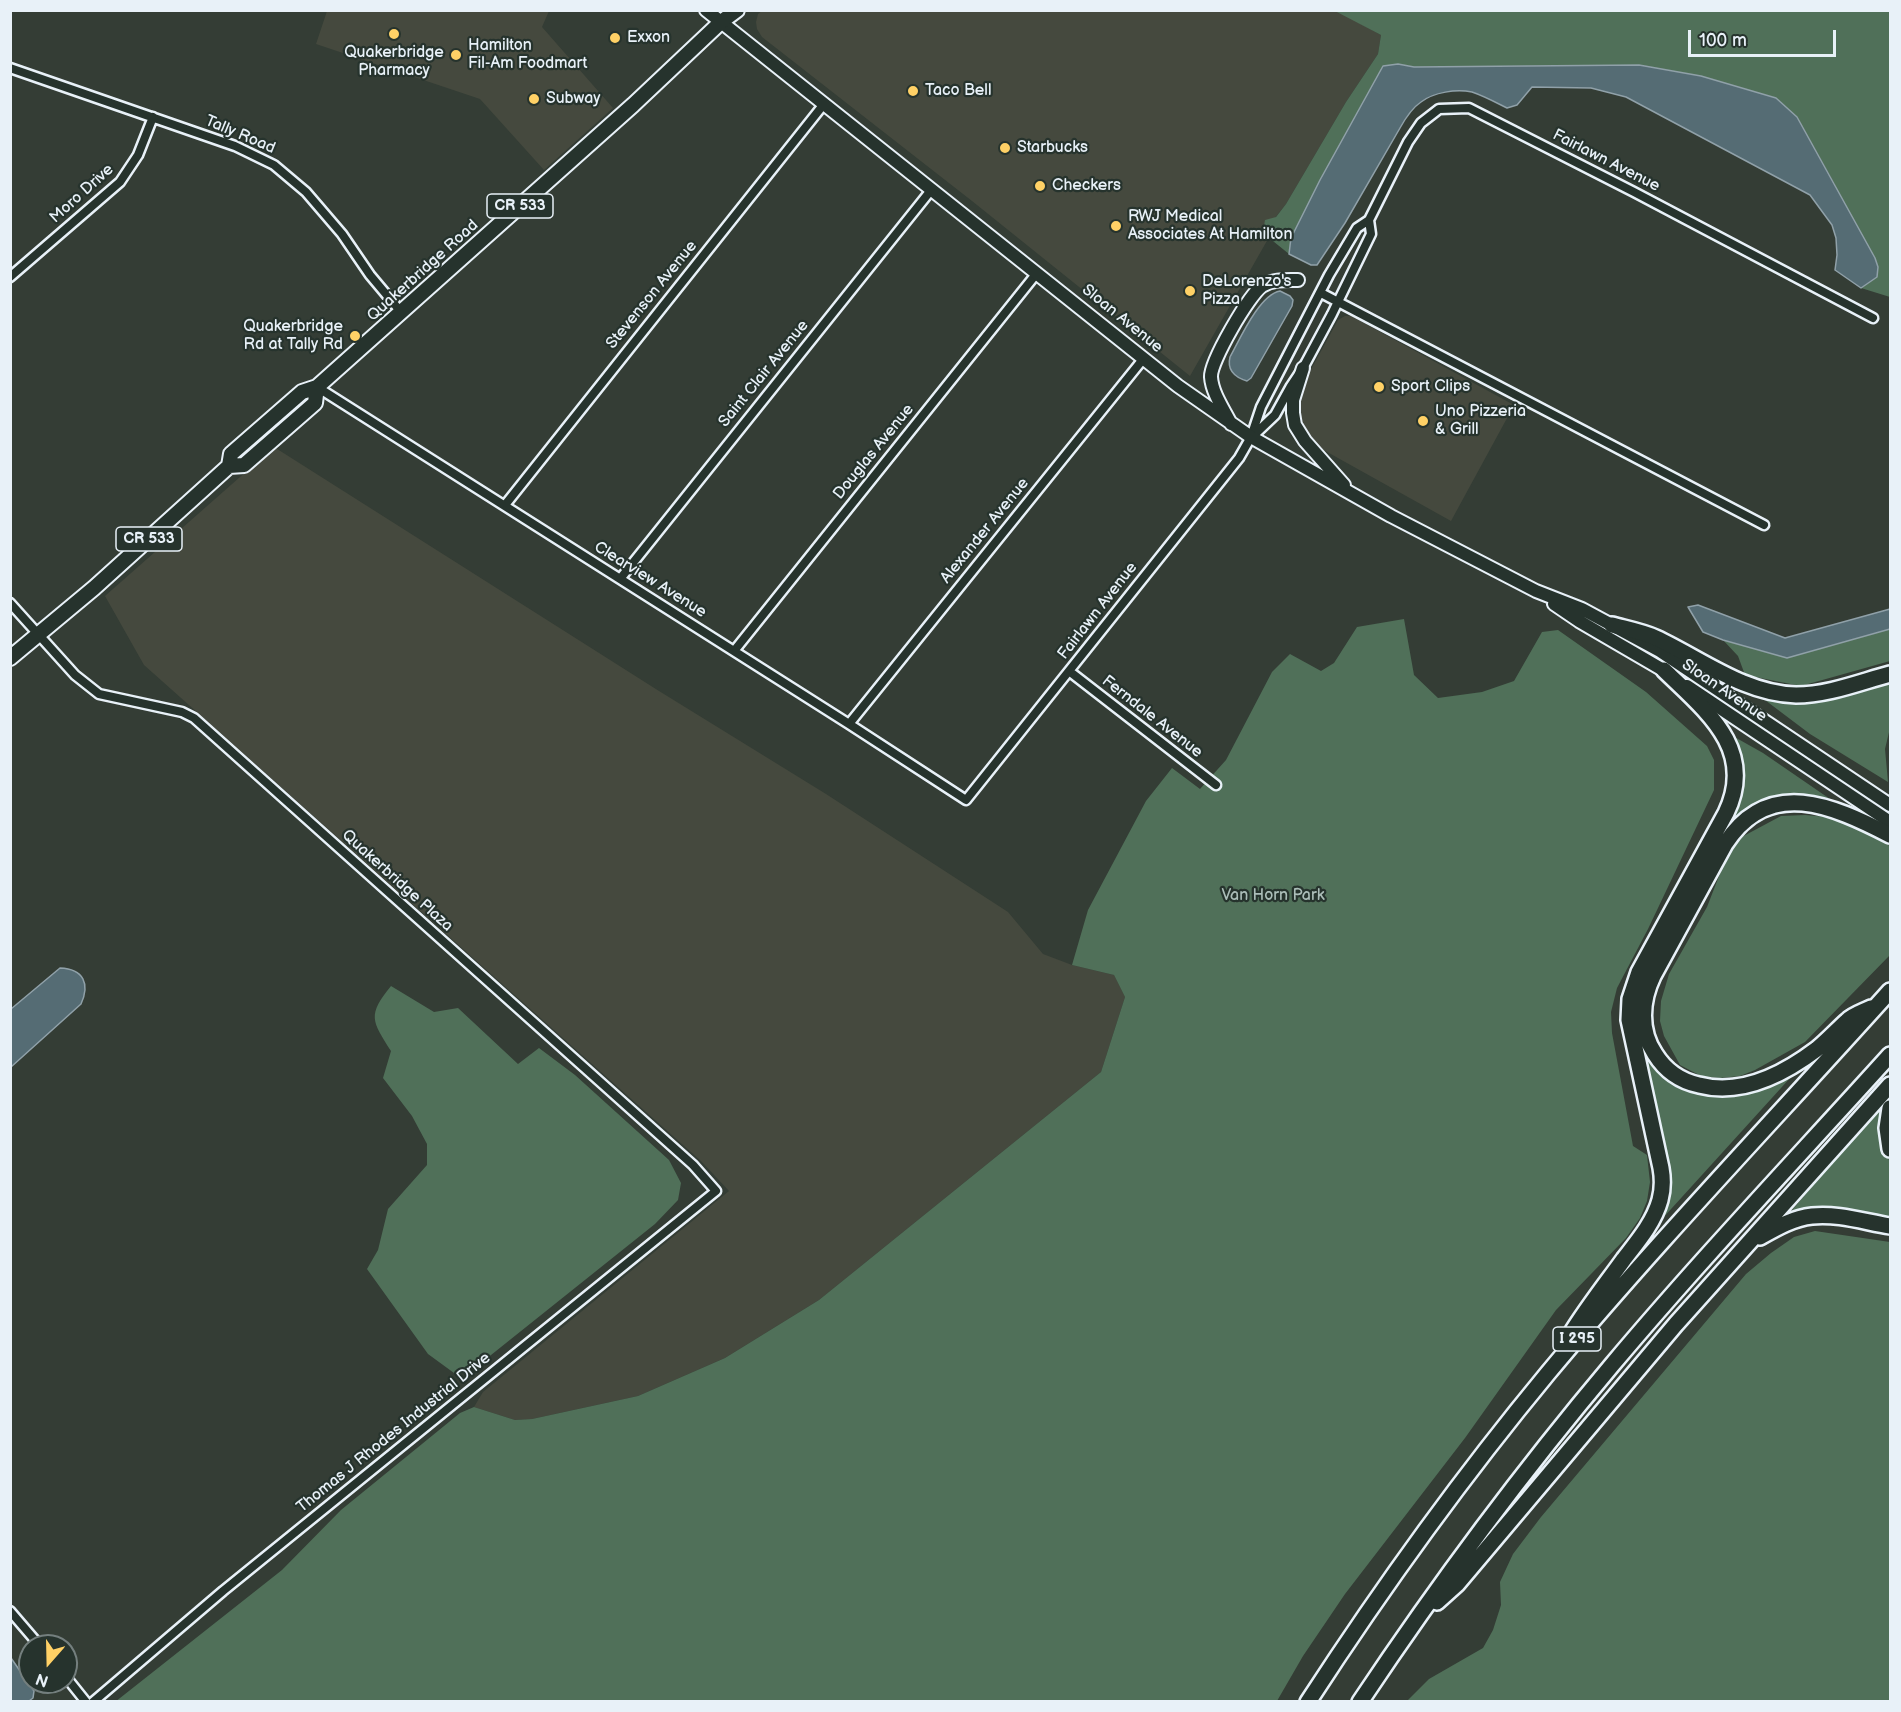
<!DOCTYPE html>
<html>
<head>
<meta charset="utf-8">
<style>
	body { margin:0 }
	#map { position:relative; width:1901px; height:1712px; overflow:hidden; background:#343d35; font-family:"Balsamiq Sans",sans-serif }
	canvas { display:block }
	.frame { position:absolute; inset:0; border:12px solid #e8f1f8; pointer-events:none }
	.north { position:absolute; left:18px; top:1634px; width:60px; height:60px; box-sizing:border-box; background:#26332d; border:2px solid #747f7e; border-radius:50%; rotate:200deg; font-size:16px; font-weight:700; line-height:24px; text-align:center; color:#e8f1f8 }
	.north::after { content:''; display:block; margin:auto; width:21px; height:27px; background:#ffd166; clip-path:polygon(50% 0,100% 100%,50% 72%,0 100%) }
	.scale { position:absolute; left:1688px; top:30px; width:148px; height:27px; box-sizing:border-box; border:3px solid #e8f1f8; border-top:0; padding-left:8px; font-size:18px; line-height:21px; white-space:nowrap; color:#e8f1f8; -webkit-text-stroke:4px #26332d; paint-order:stroke }
</style>
</head>
<body>
<div id="map">
<canvas width="1901" height="1712"></canvas>
<div class="frame"></div>
<div class="north">N</div>
<div class="scale">100 m</div>
</div>
<script>
const c = document.querySelector('canvas').getContext('2d');
c.lineJoin = 'round';
function fillPath(path, color) {
  c.fillStyle = color;
  c.fill(path, 'evenodd');
}
function strokePath(path, color, width, dash) {
  c.strokeStyle = color;
  c.lineWidth = width;
  c.lineCap = dash ? 'butt' : 'round';
  c.setLineDash(dash || []);
  c.stroke(path);
}
function write(font, color, halo, rows, align = 'center') {
  c.font = font + ' "Balsamiq Sans",sans-serif';
  c.lineWidth = 4.5;
  c.setLineDash([]);
  c.textBaseline = 'middle';
  c.strokeStyle = halo;
  c.fillStyle = color;
  for (const [text, x, y, turn = 0] of rows) {
    c.save();
    c.translate(x, y);
    c.rotate((+turn || 0) * Math.PI / 180);
    c.textAlign = isNaN(turn) ? turn : align;
    if (halo) c.strokeText(text, 0, 0);
    c.fillText(text, 0, 0);
    c.restore();
  }
}
const built = new Path2D(`
	M763 10H1336L1381 35 1378 54 1346 102 1286 204 1263 233 1268 239 1190 376 972 201 762 37 757 29 756 22 758 14Z
	M327 11H549L542 27 613 108 544 170 480 99 316 44Z
	M1345 316H1351L1512 404V409L1451 521 1320 448 1299 426 1296 402 1302 386 1338 320Z
	M274 447 659 691 826 794 1008 912 1043 954 1072 965 1114 975 1125 997 1101 1072 819 1300 725 1358 638 1396 532 1419 515 1420 474 1407 483 1392 729 1191 701 1161 144 665 105 596Z`);
const green = new Path2D(`
	M1335 11H1890V297L1861 288 1877 277 1834 183 1797 117 1776 98 1701 76 1639 65 1414 67 1398 64 1291 238 1289 254 1263 233 1265 220 1276 217 1286 204 1346 102 1378 54 1381 35Z
	M290 412 292 413 291 415 256 445 258 440Z
	M1404 619 1414 675 1438 698 1482 692 1514 681 1542 632 1558 630 1646 692 1707 746 1714 760V790L1648 929 1617 988 1611 1012 1612 1033 1633 1146 1647 1155 1650 1182 1647 1201 1640 1218 1626 1238 1556 1310 1465 1438 1345 1594 1303 1656 1277 1701 115 1702 282 1570 341 1510 460 1413 474 1407 515 1420 532 1419 638 1396 725 1358 819 1300 1101 1072 1125 997 1114 975 1072 965 1088 910 1146 801 1172 768 1200 789 1226 760 1272 672 1290 654 1321 671 1334 663 1357 627Z
	M1890 629V661L1801 686 1745 675 1738 656 1723 640 1787 658Z
	M1890 682V728L1885 749 1888 782 1810 734 1757 694H1843Z
	M1731 735 1763 753 1830 799 1782 798 1730 820 1744 778Z
	M1805 815 1839 818 1890 846V955L1805 1042 1755 1070 1740 1076 1720 1078 1701 1076 1680 1065 1664 1036 1660 1021 1661 1001 1669 974 1707 907 1721 871 1738 839 1781 816Z
	M391 986 434 1012 458 1008 518 1064 539 1048 575 1075 669 1160 681 1183 678 1200 655 1224 471 1371 454 1373 428 1354 367 1269 378 1250 388 1209 427 1165V1144L412 1116 383 1078 391 1051C372 1021 367 1015 391 986Z
	M1643 1052 1658 1067 1713 1094 1752 1092 1791 1077 1652 1230 1667 1193Z
	M1889 1096 1881 1131 1890 1164V1217C1879 1216 1869 1212 1858 1211 1835 1208 1808 1208 1787 1216Z
	M1815 1231 1890 1242V1701H1407L1429 1679 1483 1648 1493 1630 1501 1605 1500 1582 1513 1554 1541 1517 1746 1274 1771 1253 1794 1237Z`);
const water = new Path2D(`
	M1398 64 1414 67 1639 65 1701 76 1776 98 1797 117 1875 258 1878 267 1877 277 1861 288 1835 270 1837 255 1836 238 1832 225 1810 195 1626 97 1591 88 1532 87 1517 105 1507 108C1495 102 1484 96 1472 92 1456 89 1434 92 1421 102 1412 108 1405 119 1400 128L1345 223 1317 265H1311L1289 254 1291 238 1320 180 1383 66Z
	M1280 291 1290 296 1293 300 1292 306 1251 378 1247 381C1234 377 1227 369 1230 357 1240 339 1259 295 1280 291Z
	M1698 605 1785 638 1890 609V629L1787 658 1723 640 1703 632 1688 607Z
	M60 968C84 969 90 984 81 1004L11 1067V1009Z
	M11 1658 34 1691 33 1698 29 1701H11Z`);
const street = new Path2D(`
	M10 68 235 146 274 165 306 192 342 234 370 275 401 312
	M10 277 120 182 138 155 153 117
	M1321 293 1764 525
	M317 387 849 724 966 800 1239 458 1251 437 1261 407 1329 275 1357 228 1369 220 1408 142 1421 123 1439 109 1469 108 1634 192 1873 318
	M1254 435 1275 415 1291 386 1303 368 1332 314 1371 234 1369 220
	M505 505 824 104
	M620 579 932 189
	M10 603 75 675 99 694 182 712 194 718 693 1165 716 1191 223 1591 93 1702
	M734 651 1037 273
	M1069 671 1216 785
	M849 724 1144 358
	M10 1611 40 1646
	M66 1677 86 1702`);
const secondary = new Path2D(`
	M706 10 1178 386 1251 437 1391 516 1536 591 1582 609 1660 651 1890 805
	M1303 368 1293 400V413L1295 425 1305 441 1344 485
	M1231 424C1224 410 1212 393 1211 377 1210 362 1249 295 1262 286 1273 279 1286 280 1298 280
	M1554 604 1579 621 1670 674
	M1687 686 1890 822`);
const primary = new Path2D(`
	M229 466 231 454 302 392 317 387 633 105 721 22 737 10
	M10 658 94 588 229 466 244 465 315 403 317 387`);
const highway = new Path2D(`
	M1612 625C1627 629 1643 632 1656 638 1701 659 1745 694 1796 695 1828 695 1860 682 1890 674
	M1871 1008C1863 1012 1853 1015 1847 1021 1837 1030 1828 1040 1817 1049 1784 1074 1741 1096 1699 1085 1680 1081 1665 1070 1655 1054 1639 1030 1641 1001 1653 976L1725 844C1769 776 1833 806 1890 835
	M1890 1108 1887 1128 1890 1149
	M1760 1237C1776 1228 1793 1218 1812 1216 1837 1213 1865 1222 1890 1226
	M1571 1334C1587 1308 1606 1284 1624 1259 1638 1241 1654 1222 1660 1200 1663 1189 1663 1179 1661 1168L1629 1020 1630 999 1639 972 1726 813C1757 749 1705 710 1664 670
	M1437 1602 1457 1584 1676 1324 1890 1085
	M1308 1702C1382 1588 1462 1477 1548 1373 1657 1242 1776 1118 1890 991
	M1360 1702C1438 1585 1522 1472 1612 1365 1701 1259 1797 1158 1890 1055`);
const markers = [
	[394,34,6,"#ffd166"],
	[615,38,6,"#ffd166"],
	[456,55,6,"#ffd166"],
	[913,91,6,"#ffd166"],
	[534,99,6,"#ffd166"],
	[1005,148,6,"#ffd166"],
	[1040,186,6,"#ffd166"],
	[1116,226,6,"#ffd166"],
	[1190,291,6,"#ffd166"],
	[355,336,6,"#ffd166"],
	[1379,387,6,"#ffd166"],
	[1423,421,6,"#ffd166"]
];
const shields = [
	[520,206,66],
	[149,539,66],
	[1577,1339,48]
];
const shieldNames = [
	["CR 533",520,206],
	["CR 533",149,539],
	["I 295",1577,1339]
];
const poiNames = [
	["Exxon",627,38],
	["Hamilton",468,46],
	["Fil-Am Foodmart",468,64],
	["Quakerbridge",394,53,"center"],
	["Pharmacy",394,71,"center"],
	["Taco Bell",925,91],
	["Subway",546,99],
	["Starbucks",1017,148],
	["Checkers",1052,186],
	["RWJ Medical",1128,217],
	["Associates At Hamilton",1128,235],
	["DeLorenzo's",1202,282],
	["Pizza",1202,300],
	["Quakerbridge",343,327,"right"],
	["Rd at Tally Rd",343,345,"right"],
	["Sport Clips",1391,387],
	["Uno Pizzeria",1435,412],
	["& Grill",1435,430]
];
const streetNames = [
	["Tally Road",240,135,23],
	["Fairlawn Avenue",1606,161,27],
	["Moro Drive",82,194,-42],
	["Quakerbridge Road",423,271,-42],
	["Stevenson Avenue",652,295,-51],
	["Sloan Avenue",1122,319,39],
	["Saint Clair Avenue",764,374,-51],
	["Douglas Avenue",874,452,-51],
	["Alexander Avenue",985,531,-51],
	["Clearview Avenue",650,580,32],
	["Fairlawn Avenue",1098,611,-52],
	["Sloan Avenue",1724,691,34],
	["Ferndale Avenue",1152,717,38],
	["Quakerbridge Plaza",397,881,42],
	["Thomas J Rhodes Industrial Drive",394,1433,-39]
];
const parkNames = [
	["Van Horn Park",1273,896]
];
fillPath(built, '#45493e');
fillPath(green, '#507059');
fillPath(water, '#556c74');
strokePath(water, '#90a1a9', 1.5);
strokePath(street, '#e8f1f8', 13);
strokePath(secondary, '#e8f1f8', 16);
strokePath(primary, '#e8f1f8', 18);
strokePath(highway, '#e8f1f8', 20);
strokePath(street, '#26332d', 8);
strokePath(secondary, '#26332d', 12);
strokePath(primary, '#26332d', 14);
strokePath(highway, '#26332d', 15);
for (const [x, y, r, color] of markers) {
  const dot = new Path2D();
  dot.arc(x, y, r, 0, 2 * Math.PI);
  c.fillStyle = color;
  c.fill(dot);
  strokePath(dot, '#26332d', 2);
}
for (const [x, y, w] of shields) {
  const box = new Path2D();
  box.roundRect(x - w / 2, y - 12, w, 24, 4.5);
  c.fillStyle = '#26332d';
  c.fill(box);
  strokePath(box, '#e8f1f8', 1.5);
}
write('bold 15px', '#e8f1f8', null, shieldNames);
write('16px', '#e8f1f8', '#26332d', poiNames, 'left');
write('16px', '#e8f1f8', '#26332d', streetNames);
write('16px', '#abbdb8', '#26332d', parkNames);
</script>
</body>
</html>
